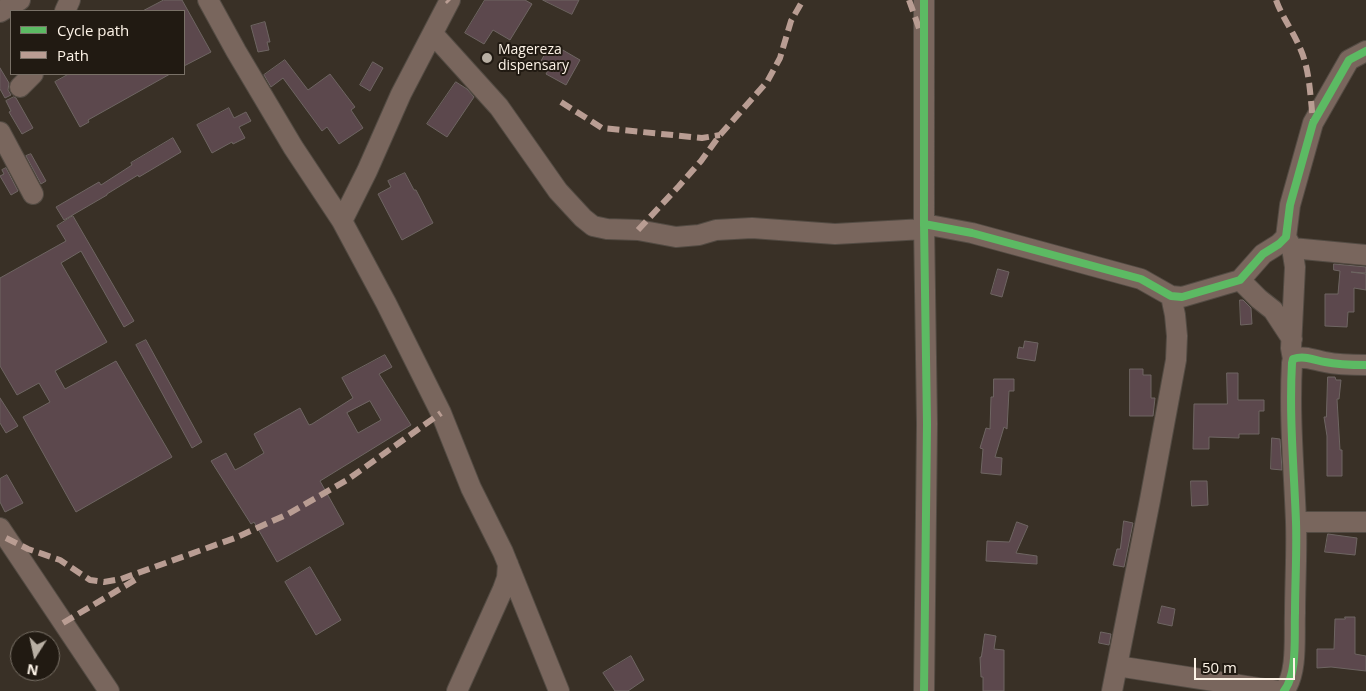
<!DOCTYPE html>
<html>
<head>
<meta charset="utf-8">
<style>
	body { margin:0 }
	#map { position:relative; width:1366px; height:691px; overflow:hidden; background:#393026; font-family:"Open Sans",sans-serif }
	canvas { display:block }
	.legend { position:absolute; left:10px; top:10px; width:175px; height:65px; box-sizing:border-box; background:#211a12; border:1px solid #797167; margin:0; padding:6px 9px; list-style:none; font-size:15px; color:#fdf3e7 }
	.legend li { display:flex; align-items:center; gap:10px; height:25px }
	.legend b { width:25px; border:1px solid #797167 }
	.north { position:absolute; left:10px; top:631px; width:50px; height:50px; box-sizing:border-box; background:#211a12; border:1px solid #797167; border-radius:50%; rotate:190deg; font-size:14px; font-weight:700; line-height:20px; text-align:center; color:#fdf3e7 }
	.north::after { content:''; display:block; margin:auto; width:18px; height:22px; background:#b8afa3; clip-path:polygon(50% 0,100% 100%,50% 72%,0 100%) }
	.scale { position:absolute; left:1194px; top:658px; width:101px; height:22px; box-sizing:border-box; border:2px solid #fdf3e7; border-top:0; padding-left:6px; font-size:15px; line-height:18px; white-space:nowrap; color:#fdf3e7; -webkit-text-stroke:4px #211a12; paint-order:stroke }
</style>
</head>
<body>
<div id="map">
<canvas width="1366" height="691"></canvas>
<ul class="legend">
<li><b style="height:6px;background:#5cba63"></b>Cycle path</li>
<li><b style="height:6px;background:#b99d93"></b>Path</li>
</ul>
<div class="north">N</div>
<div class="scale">50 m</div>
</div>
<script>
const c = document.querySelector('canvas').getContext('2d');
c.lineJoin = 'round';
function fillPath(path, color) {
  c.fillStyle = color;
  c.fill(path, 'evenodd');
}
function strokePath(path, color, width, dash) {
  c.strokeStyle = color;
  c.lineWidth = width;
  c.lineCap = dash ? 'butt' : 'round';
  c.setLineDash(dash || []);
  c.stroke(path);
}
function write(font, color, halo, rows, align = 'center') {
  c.font = font + ' "Open Sans",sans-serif';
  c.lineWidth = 4;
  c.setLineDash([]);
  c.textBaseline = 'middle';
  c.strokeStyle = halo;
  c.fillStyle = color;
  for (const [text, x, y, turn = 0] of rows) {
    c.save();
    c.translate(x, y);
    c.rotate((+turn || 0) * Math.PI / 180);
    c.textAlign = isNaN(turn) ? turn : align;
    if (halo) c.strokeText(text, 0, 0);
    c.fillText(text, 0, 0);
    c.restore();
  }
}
const building = new Path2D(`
	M164 0H182L211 52 184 66V11H143Z
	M485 0H525L532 4 510 40 493 30 484 44 465 33Z
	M543 0H579L572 14Z
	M265 22 270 42H267L269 50 258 52 251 26Z
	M561 49 580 60 566 85 546 74 550 67 541 61 547 50 557 55Z
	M285 60 308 90 330 74 355 107 351 110 363 128 339 144 327 127 322 131 283 78 271 87 264 75Z
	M373 62 383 68 370 91 360 85Z
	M0 68 9 83 8 90 11 95 5 98 0 89Z
	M69 74H170L88 120 89 122 80 127 55 82Z
	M456 82 467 89 474 97 447 137 427 124Z
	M14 97 16 98 33 128 22 134 9 112 11 111 6 101Z
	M229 108 234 118 246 112 251 121 239 127 245 138 233 144 232 142 212 153 197 125Z
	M173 138 181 152 139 177 138 175 107 194V195L64 220 56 207 99 182 101 185 132 165 131 163Z
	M31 154 46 181 41 184 26 156Z
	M6 168 18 191 11 195 0 176 4 174 2 170Z
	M405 173 414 190H416L433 223 402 240 378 194 391 187 388 181Z
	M73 216 134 321 124 327 81 251 61 263 107 342 55 371 65 389 116 361 172 457 76 512 23 417 50 402 39 383 17 395 0 366V278L66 241 57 226Z
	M1334 264 1366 267V273L1351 272 1366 274V290L1354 288V312H1348L1347 327 1325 326V294H1338L1340 271 1334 270Z
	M998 269 1009 272 1002 297 991 294Z
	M1240 300H1243L1251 308 1252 324 1241 325Z
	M146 340 202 442 192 448 136 345Z
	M1025 341 1038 343 1035 361 1017 358 1019 347 1023 348Z
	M385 355 392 367 379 374 411 425 320 481 344 524 277 562 254 522 251 524 211 461 226 453 235 470 241 467 264 453 254 434 300 408 309 425 312 424 353 398 342 378ZM370 401 381 420 358 433 347 413Z
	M1130 369H1143V375H1151V398H1155L1153 416H1130Z
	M1227 373H1238V400H1264V411H1259V434H1239V438L1209 437V449H1193L1194 404H1227Z
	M1328 377H1335L1336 380H1341L1339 399H1337L1340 450H1342V476H1327V436L1324 417H1326Z
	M994 379H1014V391H1009L1007 429 1004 427 995 457 1002 458 1001 475 981 473 983 449 980 448 986 428 990 429 991 397H993Z
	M0 398 18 426 6 433 0 423Z
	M1272 438 1280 439 1282 470 1271 469Z
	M7 475 23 503 5 512 0 502V479Z
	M1191 481H1207L1208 505 1192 506Z
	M1124 521 1133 523 1124 567 1113 565 1117 549H1120Z
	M1017 522 1028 526 1016 553 1037 556V564L986 561 987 541 1009 542Z
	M1328 534 1357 538 1355 555 1325 552Z
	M310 567 341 620 316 635 285 582Z
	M1162 606 1175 609 1172 626 1158 623Z
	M1345 617H1355V654L1366 656V671L1331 667 1317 668V649H1334L1335 619H1345Z
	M1101 632 1111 634 1109 645 1099 643Z
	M985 634 996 636 994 649 1004 650V691H983V677H981L980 657H981Z
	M631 656 644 680 628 691H615L603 673Z`);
const minor = new Path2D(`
	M208 0 236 51 293 147 342 221 386 303 441 413 471 488 503 552 559 691
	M65 11 70 0
	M0 12 20 0
	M433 34 499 107 558 191 583 218 593 226 607 229 638 230 676 237 699 235 716 230 752 228 835 234 924 229
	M20 87 33 74
	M0 132 33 194
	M342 221 367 171 401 94 450 0
	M924 224 972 233 1141 279 1171 296 1182 297 1240 280 1263 254 1279 244 1286 237 1290 205 1313 123 1349 60 1366 51
	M1286 237 1292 248 1295 267 1291 348 1293 359
	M1292 248 1366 255
	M1240 280 1259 299 1273 310 1292 339
	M1296 522H1366
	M0 528 109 691
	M1117 666 1278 691
	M457 691 503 589 507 578 508 564
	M924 691 927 424 924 224V0
	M1112 691 1150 500 1176 360 1177 336 1175 315 1171 296
	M1284 691C1298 673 1294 636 1295 613 1295 583 1297 553 1296 522 1294 469 1289 416 1292 363L1293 359C1304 355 1314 360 1325 362 1339 365 1352 365 1366 365`);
const quiet = new Path2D(`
	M447 0 449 2
	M909 0 920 31
	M1276 0C1282 17 1293 31 1300 48 1310 70 1310 96 1313 120
	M561 102 602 128 702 138 720 135
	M638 230 679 186 701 161 720 135 767 82 780 58 791 21 803 0
	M6 538 28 549 60 560 90 580 104 582 121 579 235 538 288 514 347 480 441 413
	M63 623 140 577`);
const cycleway = new Path2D(`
	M924 224 972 233 1141 279 1171 296 1182 297 1240 280 1263 254 1279 244 1286 237 1290 205 1313 123 1349 60 1366 51
	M924 691 927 424 924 224V0
	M1284 691C1298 673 1294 636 1295 613 1295 583 1297 553 1296 522 1294 469 1289 416 1292 363L1293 359C1304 355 1314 360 1325 362 1339 365 1352 365 1366 365`);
const markers = [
	[487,58,6,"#b8afa3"]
];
const poiNames = [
	["Magereza",498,50],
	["dispensary",498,66]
];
fillPath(building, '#5c484d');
strokePath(building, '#6e6562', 1);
strokePath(minor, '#534b43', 22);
strokePath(minor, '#79665d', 20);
strokePath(quiet, '#b99d93', 6, [12, 6]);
strokePath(cycleway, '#5cba63', 8);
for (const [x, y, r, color] of markers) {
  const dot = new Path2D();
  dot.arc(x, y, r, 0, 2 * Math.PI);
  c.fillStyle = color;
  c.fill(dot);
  strokePath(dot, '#211a12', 2);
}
write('14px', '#fdf3e7', '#211a12', poiNames, 'left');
</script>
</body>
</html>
